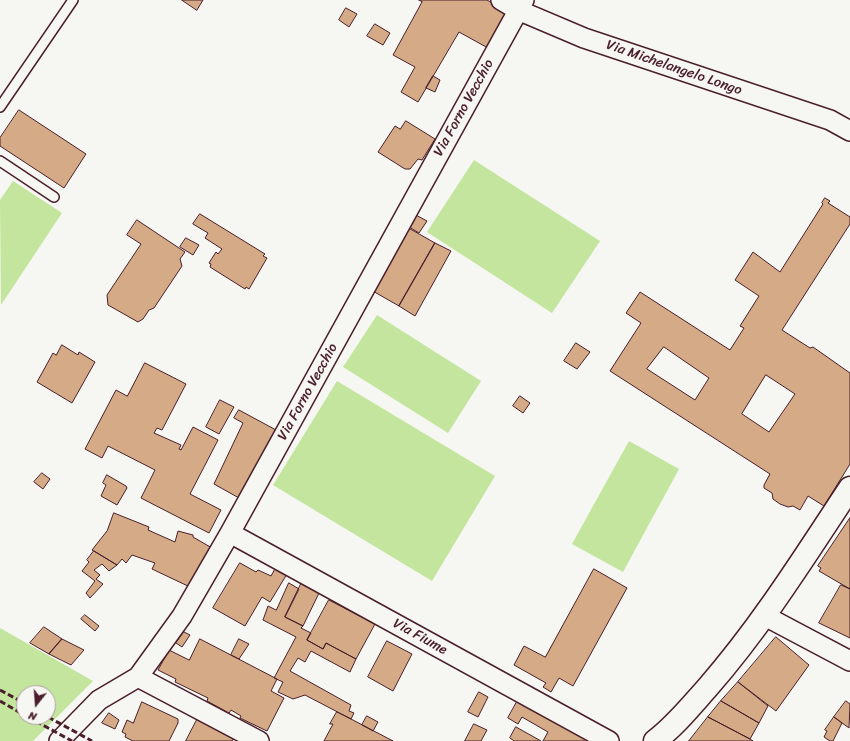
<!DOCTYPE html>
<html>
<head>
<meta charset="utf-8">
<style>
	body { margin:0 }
	#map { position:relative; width:850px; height:741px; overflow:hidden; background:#f6f6f2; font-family:Sriracha,sans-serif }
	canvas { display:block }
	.north { position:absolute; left:16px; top:685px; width:40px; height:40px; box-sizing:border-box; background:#f6f6f2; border:1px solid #b1a0a2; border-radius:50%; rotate:197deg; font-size:11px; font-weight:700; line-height:16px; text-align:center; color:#4a1f2b }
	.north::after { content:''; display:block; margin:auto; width:14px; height:18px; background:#4a1f2b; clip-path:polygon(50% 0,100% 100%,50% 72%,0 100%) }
</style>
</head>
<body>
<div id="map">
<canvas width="850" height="741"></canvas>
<div class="north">N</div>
</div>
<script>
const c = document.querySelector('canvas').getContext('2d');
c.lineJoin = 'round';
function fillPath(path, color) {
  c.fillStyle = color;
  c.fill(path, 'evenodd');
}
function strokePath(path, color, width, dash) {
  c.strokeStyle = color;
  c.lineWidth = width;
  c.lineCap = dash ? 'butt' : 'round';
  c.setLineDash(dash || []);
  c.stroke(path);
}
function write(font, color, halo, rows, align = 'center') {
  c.font = font + ' Sriracha,sans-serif';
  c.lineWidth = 3;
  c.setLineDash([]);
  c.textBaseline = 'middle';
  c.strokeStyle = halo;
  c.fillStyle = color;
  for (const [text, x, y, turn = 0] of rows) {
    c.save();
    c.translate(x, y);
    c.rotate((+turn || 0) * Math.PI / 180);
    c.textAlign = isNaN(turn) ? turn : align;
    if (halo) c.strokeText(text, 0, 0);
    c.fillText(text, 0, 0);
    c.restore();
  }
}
const green = new Path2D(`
	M474 160 600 241 552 313 427 232Z
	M13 181 62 213 1 305 0 200Z
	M377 315 481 381 448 433 343 367Z
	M337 381 495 476 432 581 273 485Z
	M629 441 679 469 623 572 572 544Z
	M0 628 93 681 33 741H0ZM24 693H48V717H24Z`);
const building = new Path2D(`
	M182 0H203L197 10Z
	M419 0H487L507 11V14L488 48 459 32 418 102 401 92 415 67 393 55 422 2Z
	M346 8 357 14 349 27 339 20Z
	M375 24 390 33 383 45 367 36Z
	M433 76 440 80 435 92 426 88Z
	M19 110 86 154 64 188 0 146V138Z
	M406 121 435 139 422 160 418 159 410 169H405L378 152 395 126 400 129Z
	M825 198 830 201 828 203 850 217V224L782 330 810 348 813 347 850 373V464L824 506 808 496 800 510 793 506 788 507 780 504 773 499 772 493 764 488V485L770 474 610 371 641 323 626 313 640 292 730 350 744 328 740 326 759 296 735 280 753 252 780 272 823 204 822 203ZM664 347 709 378 695 400 647 369ZM766 375 795 394 769 432 742 414Z
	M200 214 265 254 263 256 267 258 249 289 246 287 245 289 210 267 211 264 209 263 216 252 218 254 222 249 205 238 208 233 193 224Z
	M414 214 427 221 419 233 406 225Z
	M137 220 185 252 180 259 182 266 154 308 149 310 143 319 138 322 108 305 107 295 141 244 127 235Z
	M405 226 435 243 399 306 371 290Z
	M186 238 199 245 193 255 180 247Z
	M435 243 451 251 415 316 399 306Z
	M576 343 590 352 577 369 564 361Z
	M62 345 78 355 79 352 95 362 72 403 37 382 53 353 56 355Z
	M145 363 186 384 162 430 157 428 154 433 181 445 179 449 181 450 193 427 218 440 190 494 221 510 209 533 141 498 155 470 108 446 102 458 85 449 116 390 127 396Z
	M520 396 530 403 523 413 513 406Z
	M220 400 234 407 219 434 206 427Z
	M239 410 276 430 239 498 214 484 243 423 234 418Z
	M42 473 50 479 43 489 34 482Z
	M107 475 126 486 127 488 117 505 101 496 106 485 103 483Z
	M114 513 149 527 148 530 175 542 178 531 193 535V537L212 548 190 587 152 569 155 563 132 555 126 563 122 559 117 565 92 550 107 531Z
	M850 518V589L819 571 821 568 818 566Z
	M94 551 117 565 109 571 102 564 94 570 100 575 96 579 103 584 90 598 86 593 95 581 82 571 89 562 87 560Z
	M240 563 256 572 258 570 271 576 276 567 287 574 270 602 262 597 245 626 213 608Z
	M594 569 627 588 573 686 559 678 551 692 543 687 546 683 514 665 524 646 545 657Z
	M302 582 320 591 303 626 285 617Z
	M289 583 299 589 285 617 303 626 301 628 311 633 307 640 323 649 326 643 356 659 350 672 311 651 305 662 298 658 290 671 351 705 349 711 354 713 351 719 305 695 293 699 278 692 283 682 274 678 296 637 263 620 268 606 276 610Z
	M841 585 850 589V638L819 623Z
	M329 600 375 624 356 659 326 643 323 649 307 640Z
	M85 615 99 626 95 631 81 619Z
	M44 627 62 639 49 654 30 643Z
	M184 632 190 635 182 647 176 643Z
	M776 637 809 665 776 711 738 682Z
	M62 639 84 650 71 665 49 654Z
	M200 639 277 679 271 691 284 698 267 731 240 718 241 716 231 710 229 713 207 701 208 698 175 682 176 679 158 670 169 650 189 660Z
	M239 639 249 644 239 659 231 655Z
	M387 641 412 654 393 691 368 677Z
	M738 682 768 706 759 723 721 701Z
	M479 692 488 697 478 717 468 712Z
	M518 700 590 739 589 741H543L548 732 522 717 518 724 508 718Z
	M721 701 759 723 750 739 708 717Z
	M846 701 850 704 849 728 834 717Z
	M142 702 178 719V723L169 741H133L125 737 126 734 122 732 127 720 133 723Z
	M337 712 351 719 393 741H324L333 724H330Z
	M109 713 119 720 115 729 102 723Z
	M199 716 235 736 232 741H186Z
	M367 716 378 722 373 731 362 725Z
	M708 717 750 739 753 741H689Z
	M834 717 842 723 833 741H830L824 737 827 731 825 730Z
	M474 724 487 730 481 741H465Z
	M516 727 541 741H514L510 738Z`);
const lane = new Path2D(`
	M0 107 73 0
	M0 161 54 197`);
const street = new Path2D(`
	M501 0 518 10 584 38 830 120 850 131
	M230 533 609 741
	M765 616 850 661
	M138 677 259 741
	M59 741 99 700 138 677 182 616 230 533 524 0`);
const secondary = new Path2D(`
	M655 741C675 726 691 706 708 687 762 625 805 556 850 488`);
const rail = new Path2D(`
	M0 690 24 703
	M0 701 24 715
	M28 717 72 741
	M48 717 92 741`);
const streetNames = [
	["Via Michelangelo Longo",674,68,19],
	["Via Forno Vecchio",464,108,-61],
	["Via Forno Vecchio",308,392,-61],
	["Via Fiume",420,637,29]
];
fillPath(green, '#c4e59d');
fillPath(building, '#d4ab86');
strokePath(building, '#4a1f2b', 1);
strokePath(lane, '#4a1f2b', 12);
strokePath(street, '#4a1f2b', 22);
strokePath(secondary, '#4a1f2b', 25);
strokePath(lane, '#f6f6f2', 9);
strokePath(street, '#f6f6f2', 19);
strokePath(secondary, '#f6f6f2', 22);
strokePath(rail, '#4a1f2b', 3, [6, 3]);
write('14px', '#4a1f2b', '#f6f6f2', streetNames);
</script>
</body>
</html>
